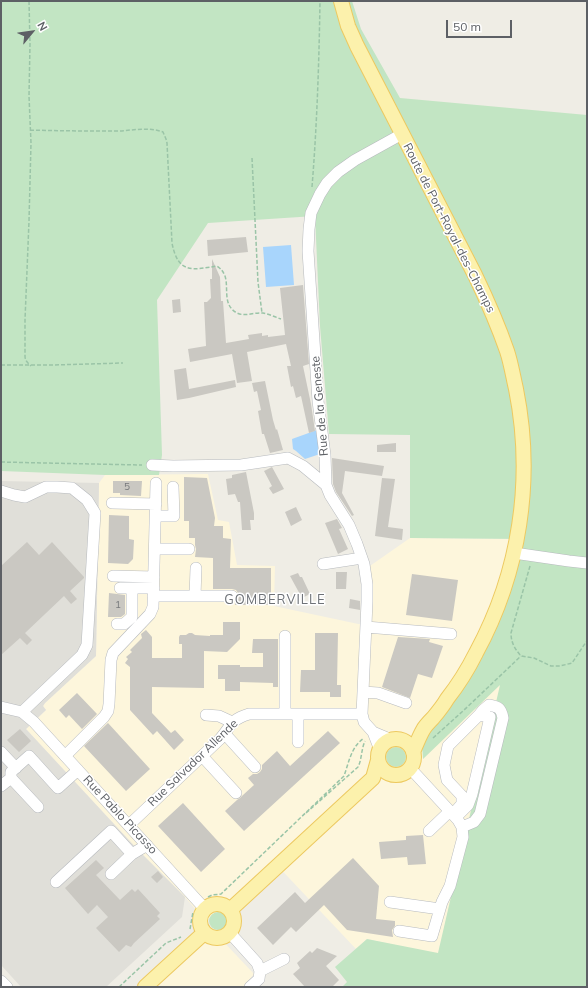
<!DOCTYPE html>
<html>
<head>
<meta charset="utf-8">
<style>
	body { margin:0 }
	#map { position:relative; width:588px; height:988px; overflow:hidden; background:#efede5; font-family:Mulish,sans-serif }
	canvas { display:block }
	.frame { position:absolute; inset:0; border:2px solid #5d6065; pointer-events:none }
	.north { position:absolute; left:12px; top:12px; width:40px; height:40px; -webkit-text-stroke:3px #fff; paint-order:stroke; rotate:61deg; font-size:11px; font-weight:700; line-height:16px; text-align:center; color:#5d6065 }
	.north::after { content:''; display:block; margin:auto; width:14px; height:18px; background:#5d6065; clip-path:polygon(50% 0,100% 100%,50% 72%,0 100%) }
	.scale { position:absolute; left:446px; top:20px; width:66px; height:18px; box-sizing:border-box; border:2px solid #5d6065; border-top:0; padding-left:5px; font-size:12px; line-height:14px; white-space:nowrap; color:#5d6065; -webkit-text-stroke:3px #fff; paint-order:stroke }
</style>
</head>
<body>
<div id="map">
<canvas width="588" height="988"></canvas>
<div class="frame"></div>
<div class="north">N</div>
<div class="scale">50 m</div>
</div>
<script>
const c = document.querySelector('canvas').getContext('2d');
c.lineJoin = 'round';
function fillPath(path, color) {
  c.fillStyle = color;
  c.fill(path, 'evenodd');
}
function strokePath(path, color, width, dash) {
  c.strokeStyle = color;
  c.lineWidth = width;
  c.lineCap = dash ? 'butt' : 'round';
  c.setLineDash(dash || []);
  c.stroke(path);
}
function write(font, color, halo, rows, align = 'center') {
  c.font = font + ' Mulish,sans-serif';
  c.lineWidth = 3;
  c.setLineDash([]);
  c.textBaseline = 'middle';
  c.strokeStyle = halo;
  c.fillStyle = color;
  for (const [text, x, y, turn = 0] of rows) {
    c.save();
    c.translate(x, y);
    c.rotate((+turn || 0) * Math.PI / 180);
    c.textAlign = isNaN(turn) ? turn : align;
    if (halo) c.strokeText(text, 0, 0);
    c.fillText(text, 0, 0);
    c.restore();
  }
}
const commercial = new Path2D(`
	M208 474 218 520 229 522 237 565 275 566 274 606 363 625 367 568 410 538 523 539 501 684 438 954 367 939 356 949 273 861 205 922 254 974 243 987H139L205 921 185 897 139 851 26 729 46 710 43 706 45 703 96 656 99 483 105 475Z`);
const industrial = new Path2D(`
	M1 481 99 483 96 656 45 703 43 706 46 710 26 729 139 851 185 897 182 917 106 987H21L1 965Z`);
const green = new Path2D(`
	M1 1H352L361 29 400 98 587 115V987H342L347 982 335 967 367 939 438 953 500 685 423 759 422 746 426 732 468 677 523 539 410 538V435L329 434 320 326 315 216 208 223 157 300 162 455 159 475H105L1 471Z
	M386 757a10 10 0 1 1 20 0a10 10 0 1 1-20 0Z
	M209 921a9 9 0 1 1 18 0a9 9 0 1 1-18 0Z`);
const water = new Path2D(`
	M291 245 294 285 266 287 263 247Z
	M317 430 320 454 305 459 296 451 293 449 292 439Z`);
const building = new Path2D(`
	M246 237 248 252 208 256 207 240Z
	M212 259 220 277 221 301H223L226 343 249 339 248 335 262 333V336L268 335V337L285 335 280 288 303 285 309 364 303 366 311 404 315 431 309 433 301 396 296 398 293 386 291 387 287 366H291L286 344 247 352 252 381 237 383 232 354 190 362 188 349 206 346 204 302H207L211 298 210 279H212Z
	M180 299 181 312 173 313 172 300Z
	M186 368 189 389 235 380 236 387 189 398 177 400 174 370Z
	M265 381 273 420 276 430 277 429 283 450 270 453 264 434H262L258 411 261 410 257 391 254 392 252 383Z
	M396 443V452H377V445Z
	M332 458 384 466 382 476 345 471 342 493 354 515 352 516 336 492 333 484Z
	M272 467 284 489 273 494 269 488 272 486 264 471Z
	M246 472 254 513V520H250L251 530H242L240 502H238L235 494 228 495 226 479 232 478V475Z
	M184 477 207 478 215 518 214 526H223V538L231 539 230 568H271V605H235V602L238 600 239 596 238 593 236 590 232 589H213V558L195 557 196 549 195 545V538H189V521H184Z
	M382 478 395 479 388 527 403 529 402 540 375 536Z
	M113 481H142L141 496 120 495V493H113Z
	M296 507 302 520 291 526 285 512Z
	M109 515 129 516V539L134 540 133 559 128 564 108 563Z
	M337 519 342 528 339 529 348 549 338 554 325 523Z
	M27 542 39 555 52 542 84 577V578L70 591 77 599 71 604 64 596 25 633 32 640 27 645 20 638 1 655V566Z
	M336 572H347L346 589H336Z
	M298 573 300 577H302L310 594 302 598 290 576Z
	M412 574 458 580 452 621 406 615Z
	M109 593 125 595V614L121 617H108Z
	M350 599 360 601V610L349 608Z
	M223 622H240V639L227 652 204 651V688L152 687V713L171 733 175 730 184 740 174 750 157 731 153 735 130 710V667L125 663 128 659 126 657 132 652 130 650 142 638 141 634 146 630 152 637V658H182V644H179V637L180 635H186L189 633H192L195 635 210 636V635H223Z
	M315 633H338L337 685H341V697H330V692H300L301 670H315Z
	M398 637 430 639 429 642 443 646 432 678 418 674 410 698 382 687Z
	M253 639H278V687H273V683L240 682V691H225V679H218V665H240V667H263V653H252Z
	M77 693 97 714 82 729 69 715 66 718 59 710Z
	M108 723 150 769 126 791 84 746Z
	M20 729 31 741 19 752 7 740Z
	M328 731 340 743 244 831 225 811 237 800 240 798 243 795 254 785 248 778 253 774H257L260 772 262 769V765L277 751 290 766Z
	M183 803 225 849 201 872 158 826Z
	M423 835 426 864 408 865 407 857 381 859 379 842 406 840V836Z
	M353 858 379 886 376 919 395 921V926L392 930 393 937 347 930 324 905 296 932 291 927 273 945 257 928 295 892 305 903Z
	M96 860 104 868 96 875 120 900 132 889 135 892 138 889 160 913 157 916 160 919 134 943 131 947 126 945 119 952 96 928 108 917 97 905 88 914 65 888Z
	M158 871 163 877 157 883 151 877Z
	M317 948 337 956 326 966 339 980 332 987H305L293 974 300 968 297 963 310 951 312 953Z`);
const path = new Path2D(`
	M29 1 30 44 29 96 31 143 29 221 25 320V356C25 361 28 363 31 366
	M30 130C60 131 90 131 120 131 134 130 149 127 163 132L166 139 167 143 172 243C178 274 192 270 217 266 221 269 223 271 225 276 229 288 222 305 237 313 245 317 254 312 263 313 269 314 275 317 281 319
	M252 158 258 282 262 313
	M312 187C317 125 319 63 320 1
	M1 365H54L123 363
	M1 462 44 463 142 465
	M530 566 511 633C511 643 515 649 521 656L534 658 551 666H560L572 663 586 642 587 641
	M433 738 463 711 521 656
	M306 813 358 767C362 759 361 750 365 741
	M208 897 212 895 221 894 344 776C349 762 351 747 364 738
	M190 929 193 912
	M119 987 166 943 181 937`);
const minor = new Path2D(`
	M152 465 173 466 241 465 288 458 303 466 326 485
	M1 491 14 495 25 497 46 487H57L72 488 87 500 95 513 87 645 82 655 22 712
	M112 503 156 504
	M156 516H174L173 487
	M155 549H189
	M514 553 569 561 587 563
	M323 564 362 558
	M113 576 154 577
	M120 588H154
	M153 596H232
	M195 596 196 568
	M117 624H124L132 617V588
	M366 627 451 634
	M285 636V714
	M363 692 378 693 406 703
	M1 707 22 712 34 722 205 909
	M298 714V742
	M206 715 219 716 232 722
	M373 732 392 740
	M225 734 255 767
	M380 750 373 732 364 722 362 714 367 602V584L364 564 357 544 349 525 330 495 326 485 325 455 318 401 308 251 309 229 311 213 320 194 327 183 338 172 355 160 402 134
	M1 752 16 768
	M65 756 104 717 108 711 109 704 111 660 113 653 150 614 153 607 156 483
	M202 756 236 793
	M1 786 11 778
	M38 807 11 778V772L29 756 58 788 78 770
	M453 814 462 804V796L447 780 444 765 448 746 479 715 490 717 472 794 468 805 456 817
	M129 825 220 739C232 725 230 720 249 714H362
	M462 827 474 822 480 814 503 718C501 708 499 707 489 705L483 710 479 715
	M429 831 450 811
	M111 874 132 854 147 845
	M56 882 111 831 132 854
	M390 902 440 909
	M399 931 432 936 442 902 450 886 463 837 462 827 458 820 410 768
	M230 933 257 963 260 971 259 979 250 987
	M260 971 284 959
	M1 981 7 987`);
const major = new Path2D(`
	M341 1 348 26 357 46 475 275C487 300 498 325 507 351 511 363 513 376 516 389 534 479 520 572 476 653 468 669 458 685 447 699 443 706 438 712 433 718 429 722 425 726 423 730 419 737 416 745 413 752
	M378 757a18 18 0 1 1 36 0a18 18 0 1 1-36 0Z
	M200 921a17 17 0 1 1 34 0a17 17 0 1 1-34 0Z
	M230 910 373 778 378 760
	M145 987 204 933`);
const numberNames = [
	["5",127,487],
	["1",118,605]
];
const streetNames = [
	["Route de Port-Royal-des-Champs",449,228,63],
	["Rue de la Geneste",320,406,-95],
	["Rue Salvador Allende",193,763,-44],
	["Rue Pablo Picasso",120,815,47]
];
const neighbourhoodNames = [
	["GOMBERVILLE",275,600]
];
fillPath(commercial, '#fdf6dc');
fillPath(industrial, '#e0dfd9');
fillPath(green, '#c2e5c3');
fillPath(water, '#a8d5fc');
fillPath(building, '#cac8c2');
strokePath(minor, '#b7babe', 12);
strokePath(major, '#edc960', 16);
strokePath(path, '#9ac4a7', 1.5, [4, 2]);
strokePath(minor, '#fff', 11);
strokePath(major, '#fcf1ac', 14);
write('10px', '#787a7c', null, numberNames);
write('12px', '#5d6065', '#fff', streetNames);
c.letterSpacing = '1px';
write('13px', '#6e7277', '#fff', neighbourhoodNames);
c.letterSpacing = '0px';
</script>
</body>
</html>
